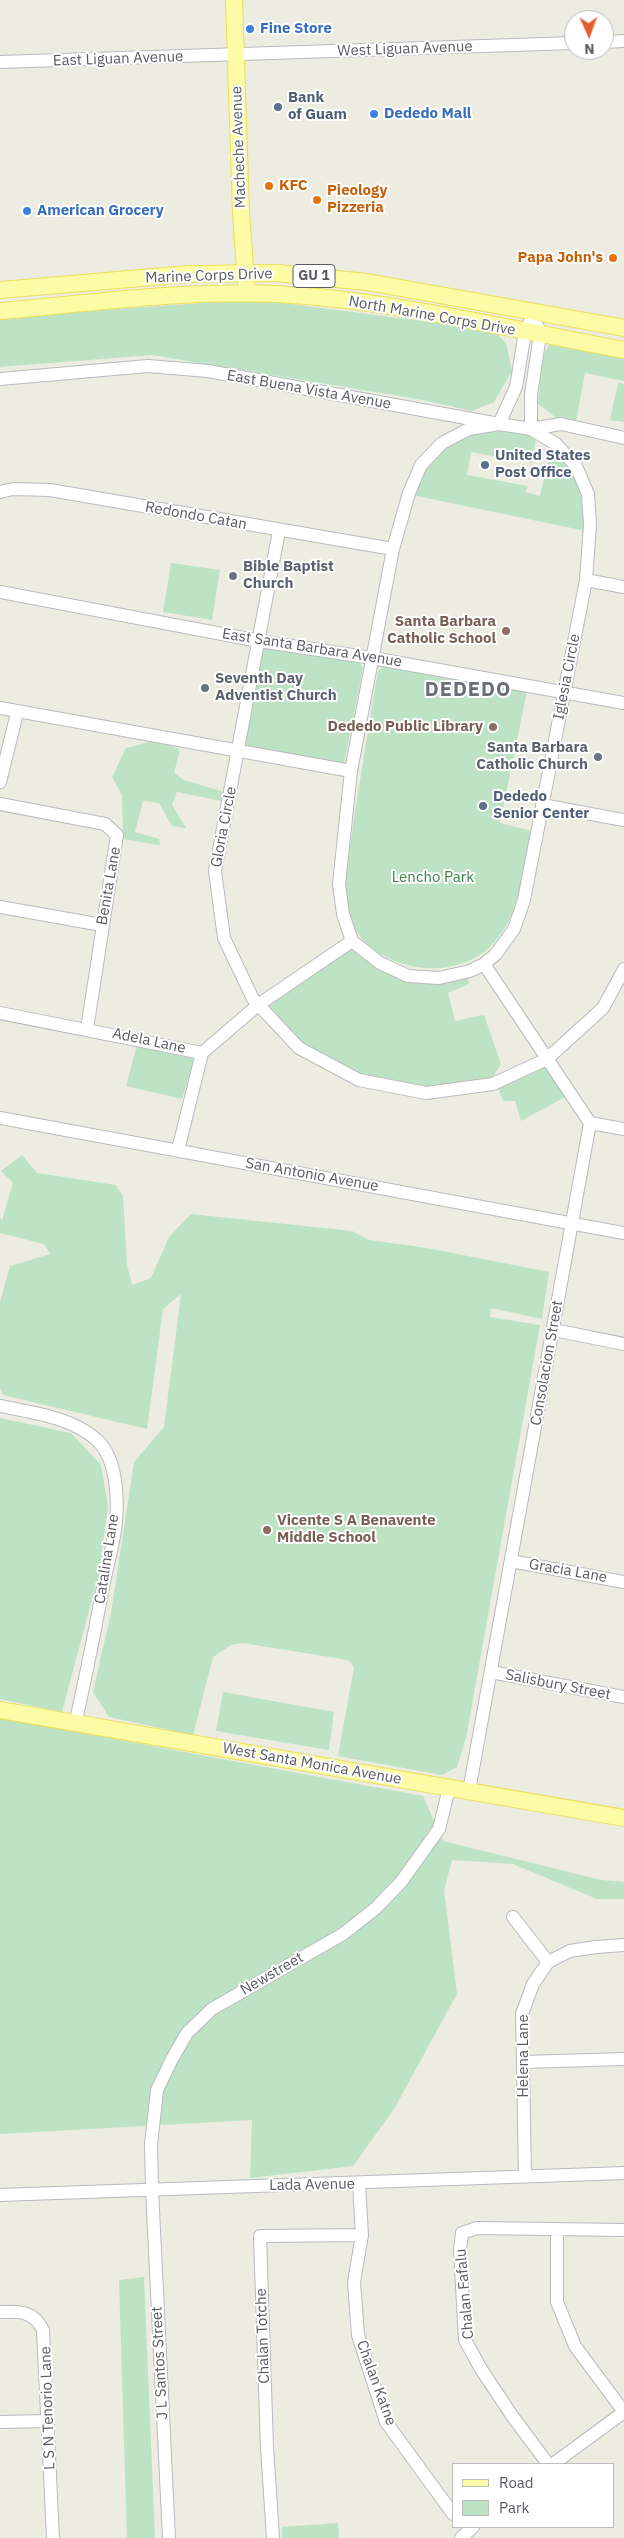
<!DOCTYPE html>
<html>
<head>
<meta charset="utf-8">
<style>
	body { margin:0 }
	#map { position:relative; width:624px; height:2538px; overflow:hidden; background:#ecece1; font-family:"IBM Plex Sans",sans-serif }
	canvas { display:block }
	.legend { position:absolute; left:452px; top:2463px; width:162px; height:65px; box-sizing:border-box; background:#fff; border:1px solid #bdbdc0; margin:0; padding:6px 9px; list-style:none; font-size:15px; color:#595b61 }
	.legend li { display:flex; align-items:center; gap:10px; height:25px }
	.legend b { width:25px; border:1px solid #bdbdc0 }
	.north { position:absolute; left:564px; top:10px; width:50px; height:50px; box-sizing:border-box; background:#fff; border:1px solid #bdbdc0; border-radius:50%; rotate:178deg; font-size:14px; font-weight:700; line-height:20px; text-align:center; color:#595b61 }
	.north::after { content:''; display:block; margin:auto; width:18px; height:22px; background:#e35e2f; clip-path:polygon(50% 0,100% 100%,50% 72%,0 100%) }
</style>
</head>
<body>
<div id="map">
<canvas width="624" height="2538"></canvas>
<ul class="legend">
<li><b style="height:6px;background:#fbfca5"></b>Road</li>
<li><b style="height:14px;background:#bde3c4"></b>Park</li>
</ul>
<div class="north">N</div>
</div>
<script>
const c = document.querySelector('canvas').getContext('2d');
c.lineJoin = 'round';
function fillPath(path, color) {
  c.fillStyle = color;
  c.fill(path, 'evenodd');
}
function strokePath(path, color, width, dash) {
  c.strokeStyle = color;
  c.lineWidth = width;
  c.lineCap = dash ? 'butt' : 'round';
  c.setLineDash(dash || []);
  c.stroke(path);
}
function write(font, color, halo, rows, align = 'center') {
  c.font = font + ' "IBM Plex Sans",sans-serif';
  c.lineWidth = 4;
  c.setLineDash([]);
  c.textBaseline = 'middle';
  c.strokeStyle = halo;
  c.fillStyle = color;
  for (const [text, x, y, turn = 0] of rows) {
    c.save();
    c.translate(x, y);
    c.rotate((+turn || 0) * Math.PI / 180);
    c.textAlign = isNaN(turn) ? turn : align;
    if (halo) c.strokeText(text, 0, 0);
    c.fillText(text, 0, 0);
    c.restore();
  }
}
const green = new Path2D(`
	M217 302H275L493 330 506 343 512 371 494 402 472 411 423 400 152 355 0 367V317Z
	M549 345 624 358V381L585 373 576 421 558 419 538 404 542 357Z
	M618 383 624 384V422L610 420Z
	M500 429 526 433 536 439 532 463 471 452 467 475 528 486 525 492 540 496 551 449C580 479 581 490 586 531L412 495C435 447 447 437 500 429Z
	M171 563 220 570 212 620 163 612Z
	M274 646 359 662 363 668 344 764 244 746 262 650Z
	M385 666 527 691 500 823 532 831C523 870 520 918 490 947 448 986 366 969 348 914 341 891 348 862 351 839 359 783 369 727 378 671Z
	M157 740 180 750 174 773 184 780 224 792 226 802 177 792 172 805 186 828 172 826 159 803 143 801 135 832 159 839 160 845 123 839 122 795 112 777 126 748Z
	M352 944 408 979 466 974 469 984 448 993 455 1021 484 1015 501 1064 491 1080 425 1090 360 1077 301 1047 264 1004Z
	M138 1041 196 1055 182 1099 126 1086Z
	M545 1065 565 1097 521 1121 515 1101H503L498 1087Z
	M22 1155 37 1173 116 1185 123 1196 127 1265 132 1285 151 1278 169 1237 191 1214 352 1231 369 1240 427 1248 549 1272 542 1319 491 1308 490 1317 540 1325 466 1738 457 1767 442 1775 338 1756 354 1667 348 1660 243 1643 231 1645 213 1657 193 1735 109 1717 93 1692 111 1613 134 1462 164 1427 181 1294 163 1309 147 1429 3 1395 0 1388V1302L10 1266 50 1254 44 1244 0 1233V1217L2 1220 13 1183 1 1171Z
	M0 1418 71 1433 101 1465 108 1507 99 1573 62 1712 0 1699Z
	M223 1692 334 1712 329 1750 216 1731Z
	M0 1718 423 1796 443 1841 601 1880 624 1882V1899H597L513 1864 452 1860 444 1890 457 1994 394 2109 353 2166 250 2178 252 2120 0 2134Z
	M144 2277 155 2538H127L119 2280Z
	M338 2523 339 2538H282V2527Z`);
const minor = new Path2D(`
	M604 42 624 41
	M0 62 574 43
	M538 327 540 335 531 394V429L561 424 624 438
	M0 379 148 366 208 371 499 424 516 387 525 332 535 312
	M499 424 531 429 556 444 576 466 588 494 590 525 586 580 524 900 514 929 496 954 484 964 470 971 439 978 408 976 380 963 352 941 343 914 339 884 351 771 393 549 409 493 421 465 442 443 469 429Z
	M0 492 13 489 50 490 393 549
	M279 531 215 871 224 938 253 999 299 1048 359 1080 426 1093 493 1084 547 1059 603 1008 624 969
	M586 580 624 587
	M0 592 259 641 372 658 624 703
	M0 708 351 771
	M0 782 17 713
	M0 804 105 824 117 835 87 1029
	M542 805 624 820
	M0 907 102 925
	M0 1013 202 1053 258 1005 352 941
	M0 1118 624 1233
	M590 1123 624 1129
	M178 1150 202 1053
	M554 1330 624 1344
	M0 1406C32 1412 75 1418 99 1442 117 1461 118 1498 116 1522 114 1542 108 1563 104 1582 95 1630 86 1677 75 1724
	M511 1561 624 1582
	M491 1672 624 1697
	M469 1791 590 1123 484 964
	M513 1917 548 1962
	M524 2062 624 2059
	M525 2176 522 2014 533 1984 548 1962 570 1951 596 1947 624 1945
	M359 2184 362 2235 354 2282 358 2335 386 2422 453 2514
	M0 2195 624 2173
	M0 2312C19 2311 34 2311 43 2330L53 2538
	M0 2422 48 2421
	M548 2464 513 2417 481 2369 465 2340 460 2250 462 2233 477 2228 624 2230
	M553 2464 624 2412 575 2346 557 2302V2229
	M169 2538 152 2189 151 2145 157 2090 172 2059 187 2033 212 2009 343 1934 376 1908 401 1882 439 1829 449 1788
	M273 2538 267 2447 260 2236 362 2235
	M461 2538 473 2527`);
const major = new Path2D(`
	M234 0 241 212 246 283
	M0 290 188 274 277 273 367 282 624 328
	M0 311C91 303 184 290 276 294 393 300 509 329 624 350
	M0 1710 624 1818`);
const markers = [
	[250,29,5,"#3f7fe0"],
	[278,107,5,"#5c6f8a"],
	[374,114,5,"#3f7fe0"],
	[269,186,5,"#e8710a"],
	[317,200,5,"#e8710a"],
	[27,211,5,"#3f7fe0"],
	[613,258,5,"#e8710a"],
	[485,465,5,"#5c6f8a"],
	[233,576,5,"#6b7280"],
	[506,631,5,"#8d6e63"],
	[205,688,5,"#6b7280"],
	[493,727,5,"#8d6e63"],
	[598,757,5,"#6b7280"],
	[483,806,5,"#5c6f8a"],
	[267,1530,5,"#8d6e63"]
];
const shields = [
	[314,276,42]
];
const shieldNames = [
	["GU 1",314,276]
];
const shopNames = [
	["Fine Store",260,29],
	["Dededo Mall",384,114],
	["American Grocery",37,211]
];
const streetNames = [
	["West Liguan Avenue",405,49,-2],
	["East Liguan Avenue",118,59,-2],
	["Macheche Avenue",239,147,-92],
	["Marine Corps Drive",209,276,-2],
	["North Marine Corps Drive",432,316,10],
	["East Buena Vista Avenue",309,390,10],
	["Redondo Catan",196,516,10],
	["East Santa Barbara Avenue",312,648,9],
	["Iglesia Circle",567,677,-79],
	["Gloria Circle",224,827,-79],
	["Benita Lane",109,886,-80],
	["Adela Lane",149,1041,12],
	["San Antonio Avenue",312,1175,10],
	["Consolacion Street",547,1363,-80],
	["Catalina Lane",107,1559,-81],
	["Gracia Lane",568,1571,10],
	["Salisbury Street",558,1685,11],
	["West Santa Monica Avenue",312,1764,10],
	["Newstreet",272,1974,-30],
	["Helena Lane",524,2056,-90],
	["Lada Avenue",312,2185,-1],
	["Chalan Fafalu",465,2294,-95],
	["Chalan Totche",263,2336,-92],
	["J L Santos Street",160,2363,-93],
	["Chalan Katne",376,2383,70],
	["L S N Tenorio Lane",48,2408,-92]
];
const serviceNames = [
	["Bank",288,98],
	["of Guam",288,115],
	["United States",495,456],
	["Post Office",495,473],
	["Dededo",493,797],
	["Senior Center",493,814]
];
const foodNames = [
	["KFC",279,186],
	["Pieology",327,191],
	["Pizzeria",327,208],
	["Papa John's",603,258,"right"]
];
const worshipNames = [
	["Bible Baptist",243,567],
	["Church",243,584],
	["Seventh Day",215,679],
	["Adventist Church",215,696],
	["Santa Barbara",588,748,"right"],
	["Catholic Church",588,765,"right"]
];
const educationNames = [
	["Santa Barbara",496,622],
	["Catholic School",496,639],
	["Dededo Public Library",483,727],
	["Vicente S A Benavente",277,1521,"left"],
	["Middle School",277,1538,"left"]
];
const parkNames = [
	["Lencho Park",433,878]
];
const districtNames = [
	["DEDEDO",468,690]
];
fillPath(green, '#bde3c4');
strokePath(minor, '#b9babf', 14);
strokePath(major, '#edde59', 18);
strokePath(minor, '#fff', 12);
strokePath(major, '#fbfca5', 16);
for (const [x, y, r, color] of markers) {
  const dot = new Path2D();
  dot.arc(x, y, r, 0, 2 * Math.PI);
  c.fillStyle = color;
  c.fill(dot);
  strokePath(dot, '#fff', 2);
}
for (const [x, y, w] of shields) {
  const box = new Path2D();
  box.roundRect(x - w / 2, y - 11.5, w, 23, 4);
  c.fillStyle = '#fff';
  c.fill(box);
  strokePath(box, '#595b61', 1);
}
write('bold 14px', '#595b61', null, shieldNames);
write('bold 15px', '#366cbe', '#fff', shopNames, 'left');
write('15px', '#595b61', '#fff', streetNames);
write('bold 15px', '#4e5e75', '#fff', serviceNames, 'left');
write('bold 15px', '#c56008', '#fff', foodNames, 'left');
write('bold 15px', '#5b616d', '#fff', worshipNames, 'left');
write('bold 15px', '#785e54', '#fff', educationNames, 'right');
write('15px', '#378348', '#fff', parkNames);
c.letterSpacing = '1px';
write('bold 20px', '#6a6d73', '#fff', districtNames);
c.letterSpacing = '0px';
</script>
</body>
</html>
